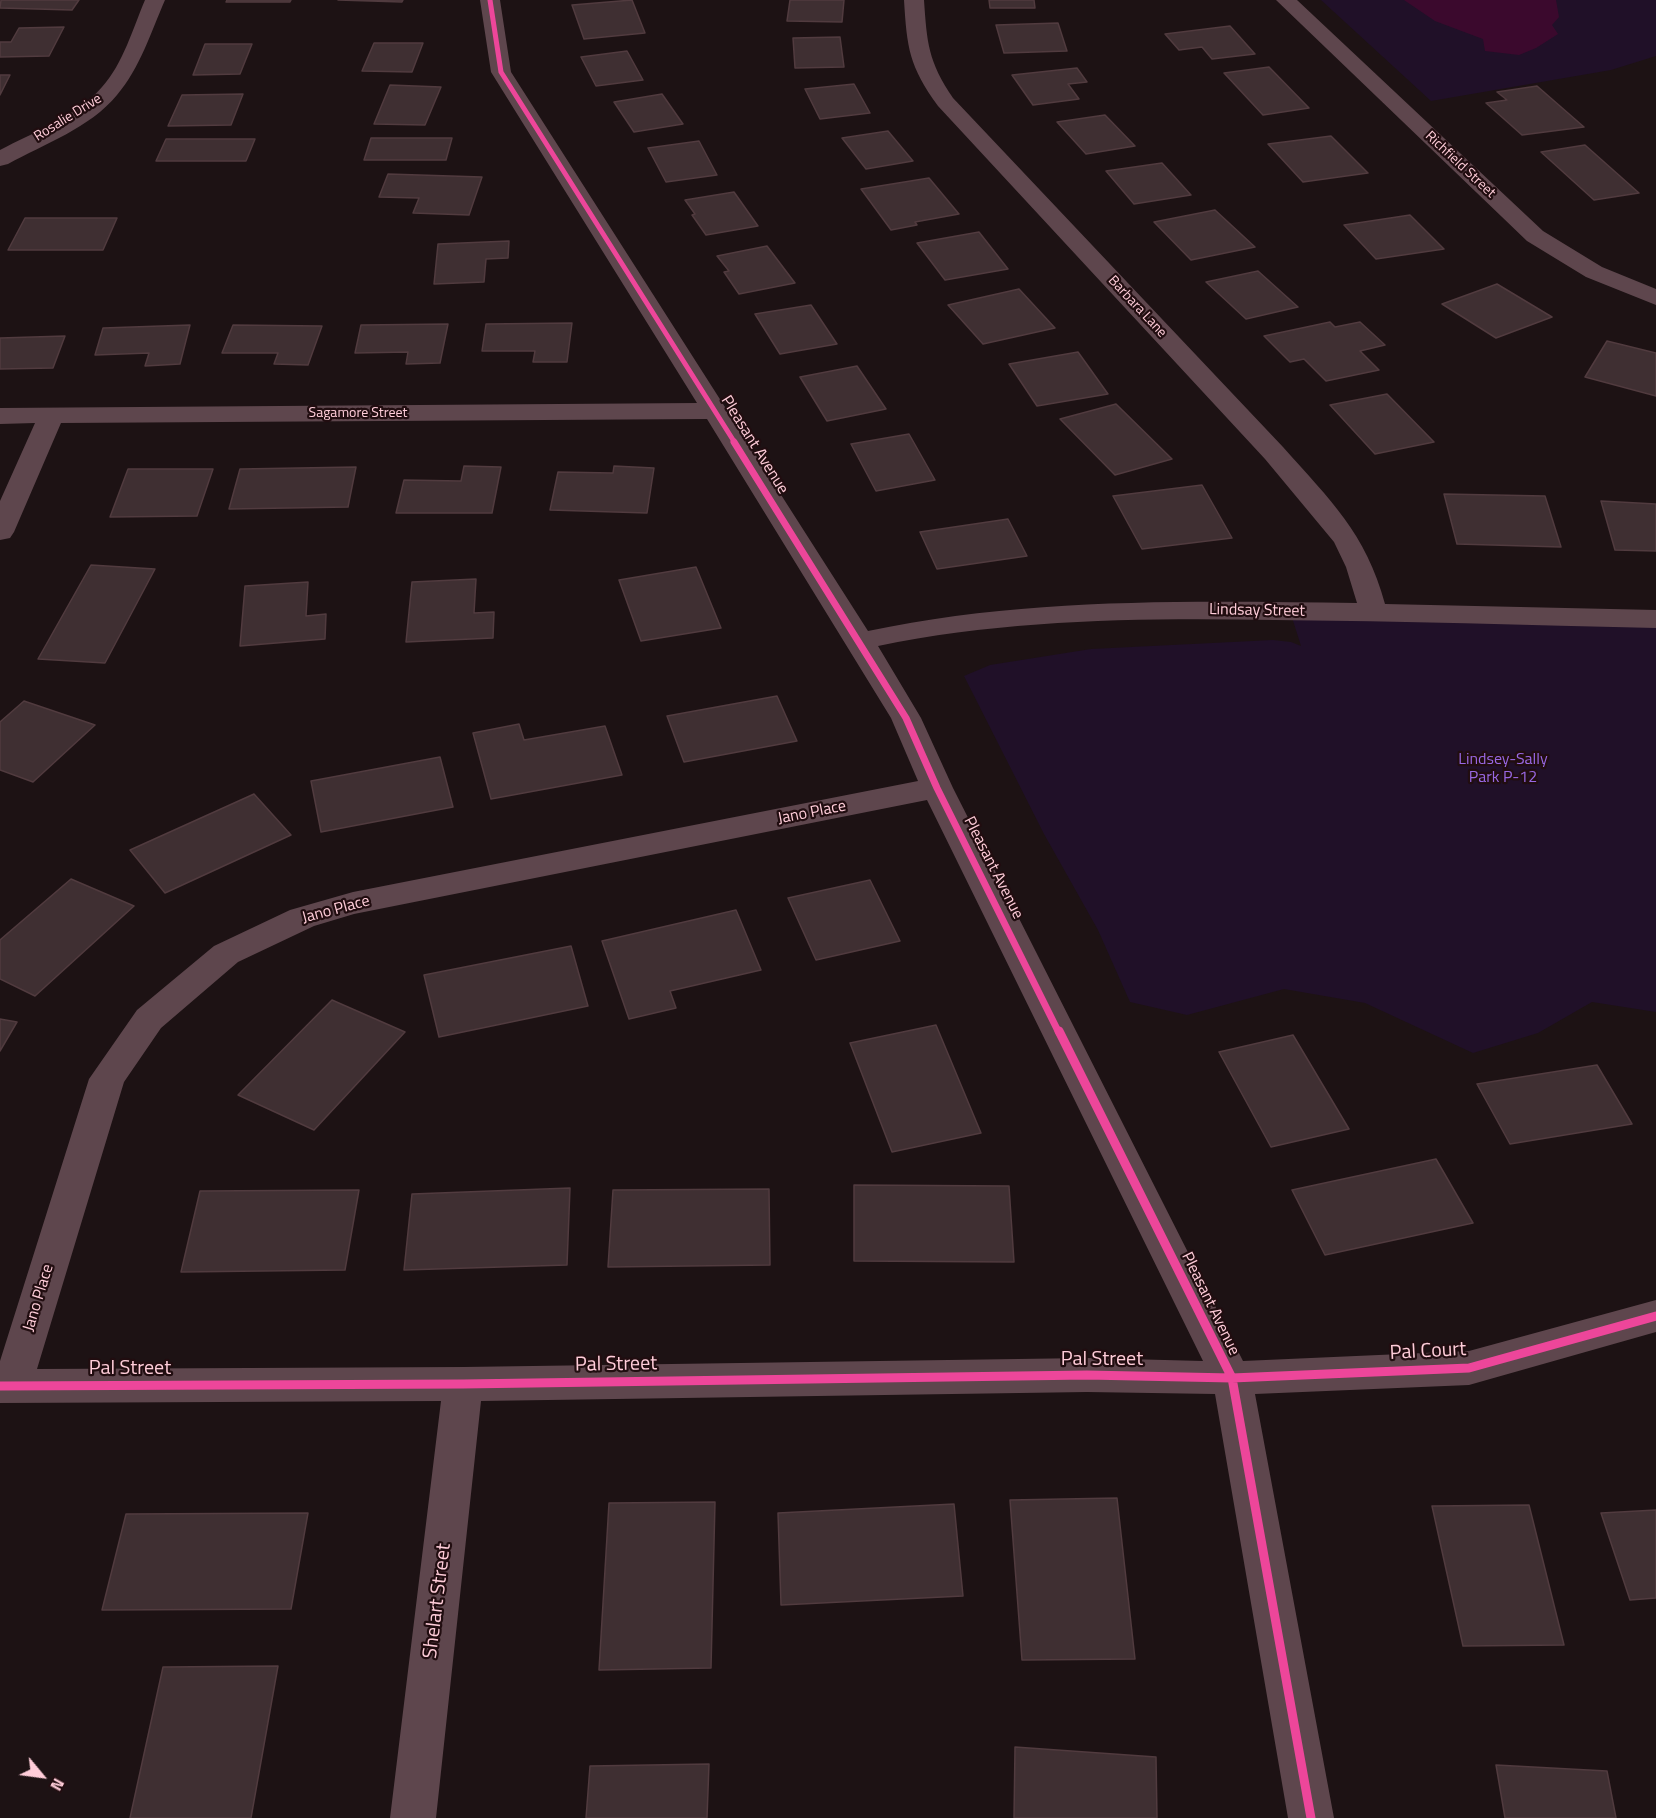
<!DOCTYPE html>
<html>
<head>
<meta charset="utf-8">
<style>
	body { margin:0 }
	#map { position:relative; width:1656px; height:1818px; overflow:hidden; background:#1d1214; font-family:"Titillium Web",sans-serif }
	canvas { display:block }
	.north { position:absolute; left:12px; top:1746px; width:60px; height:60px; -webkit-text-stroke:4px #210d10; paint-order:stroke; rotate:119deg; font-size:16px; font-weight:700; line-height:24px; text-align:center; color:#ffcdd9 }
	.north::after { content:''; display:block; margin:auto; width:21px; height:27px; background:#ffcdd9; clip-path:polygon(50% 0,100% 100%,50% 72%,0 100%) }
</style>
</head>
<body>
<div id="map">
<canvas width="1656" height="1818"></canvas>
<div class="north">N</div>
</div>
<script>
const c = document.querySelector('canvas').getContext('2d');
c.lineJoin = 'round';
function fillPath(path, color) {
  c.fillStyle = color;
  c.fill(path, 'evenodd');
}
function strokePath(path, color, width, dash) {
  c.strokeStyle = color;
  c.lineWidth = width;
  c.lineCap = dash ? 'butt' : 'round';
  c.setLineDash(dash || []);
  c.stroke(path);
}
function write(font, color, halo, rows, align = 'center') {
  c.font = font + ' "Titillium Web",sans-serif';
  c.lineWidth = 4.5;
  c.setLineDash([]);
  c.textBaseline = 'middle';
  c.strokeStyle = halo;
  c.fillStyle = color;
  for (const [text, x, y, turn = 0] of rows) {
    c.save();
    c.translate(x, y);
    c.rotate((+turn || 0) * Math.PI / 180);
    c.textAlign = isNaN(turn) ? turn : align;
    if (halo) c.strokeText(text, 0, 0);
    c.fillText(text, 0, 0);
    c.restore();
  }
}
const green = new Path2D(`
	M1321 0H1656V56L1611 70 1431 101Z
	M1290 611 1656 621V1012L1592 1002 1538 1033 1473 1053 1365 1003 1284 989 1187 1015 1130 1002 1098 930 1044 834 964 676 990 665 1091 649 1273 640 1291 642 1301 646Z`);
const water = new Path2D(`
	M1404 0H1556L1559 17 1552 25 1558 34 1536 48 1519 55 1485 51 1483 39 1435 21Z`);
const building = new Path2D(`
	M1 0H79L72 10 0 8Z
	M227 0H291L290 2H226Z
	M338 0H403L402 2Z
	M632 0 645 33 584 39 572 5Z
	M790 0H844L842 22 787 21Z
	M989 0H1034L1035 8H990Z
	M1058 23 1067 51 1004 53 996 25Z
	M1230 26 1255 54 1212 59 1202 47 1179 50 1165 34Z
	M64 27 49 56 0 57V42H11L19 28Z
	M840 37 844 67 795 68 793 38Z
	M374 43H423L412 72 362 71Z
	M205 44H252L240 74 193 75Z
	M627 51 643 80 596 86 581 57Z
	M1269 67 1309 108 1263 115 1224 73Z
	M1077 68 1087 82 1068 84 1079 99 1033 105 1012 75Z
	M0 75H10L0 95Z
	M854 84 870 113 820 119 805 89Z
	M390 85 441 87 425 125 374 124Z
	M1537 86 1584 127 1522 135 1486 103 1507 100 1497 92Z
	M243 94 231 125 168 126 182 95Z
	M662 94 683 124 634 132 614 102Z
	M1105 115 1135 146 1086 154 1057 122Z
	M888 131 913 161 866 169 842 138Z
	M1331 136 1368 173 1303 182 1268 144Z
	M371 138H452L446 160H364Z
	M166 139H255L246 161H156Z
	M699 141 717 175 666 182 648 148Z
	M1585 145 1639 193 1594 200 1541 152Z
	M1162 163 1191 195 1134 204 1106 171Z
	M388 174 482 177 469 215 413 213 419 198 379 197Z
	M929 178 959 214 915 222 917 225 891 230 861 189Z
	M734 192 758 226 706 235 692 215 695 214 685 200Z
	M1215 210 1255 247 1191 260 1154 222Z
	M1410 215 1444 249 1376 259 1344 225Z
	M25 218H117L103 250H8Z
	M979 232 1008 269 945 280 917 243Z
	M509 241 508 258 486 259 484 282 434 284 438 244Z
	M767 246 795 283 739 294 724 272 729 271 717 256Z
	M1258 271 1298 307 1246 319 1206 282Z
	M1497 284 1552 317 1496 338 1442 304Z
	M1019 289 1055 328 983 344 948 305Z
	M811 305 837 344 780 354 755 314Z
	M1330 322 1335 327 1360 322 1385 345 1360 351 1379 370 1326 381 1304 359 1290 362 1264 336Z
	M572 323 567 362H533L535 351H482L486 324Z
	M448 324 440 363 406 364 408 352 355 353 361 325Z
	M190 325 180 364 145 366 149 353 95 355 103 328Z
	M233 325 322 326 308 365 274 364 278 353H222Z
	M65 336 53 368 0 369V338Z
	M1607 341 1656 353V396L1585 377Z
	M1078 352 1108 394 1037 406 1009 364Z
	M857 366 886 409 827 421 800 377Z
	M1387 394 1434 442 1375 454 1330 405Z
	M1116 404 1172 459 1115 475 1060 419Z
	M909 434 935 480 876 491 851 444Z
	M464 466 501 467 492 513H396L404 480 461 481Z
	M614 466 654 468 647 513 550 510 558 472 613 473Z
	M356 467 348 507 229 509 240 469Z
	M128 469H213L197 516 110 517Z
	M1202 485 1232 538 1142 549 1113 496Z
	M1444 494 1545 496 1561 547 1457 544Z
	M1601 501 1656 504V551L1615 550Z
	M1008 519 1027 556 937 569 920 532Z
	M91 565 155 569 105 663 38 659Z
	M696 567 721 628 641 641 619 580Z
	M476 579 474 613 494 612 493 638 406 642 412 582Z
	M308 582 306 616 326 614 325 639 240 646 245 586Z
	M777 696 797 741 684 762 667 716Z
	M24 701 95 725 33 782 0 770V722Z
	M519 724 524 740 605 726 622 775 491 799 473 733Z
	M440 757 453 807 321 832 311 781Z
	M254 794 291 835 165 893 130 850Z
	M71 879 134 906 35 996 0 979V940Z
	M870 880 900 941 816 960 788 898Z
	M736 910 761 970 670 991 676 1008 629 1019 602 941Z
	M571 946 588 1006 439 1037 424 975Z
	M332 1000 405 1032 314 1130 238 1095Z
	M0 1019 17 1022 0 1051Z
	M936 1025 981 1133 892 1152 850 1043Z
	M1293 1035 1349 1129 1271 1147 1219 1052Z
	M1597 1065 1632 1124 1510 1144 1477 1084Z
	M1436 1159 1473 1223 1325 1255 1292 1190Z
	M854 1185 1009 1186 1014 1262 854 1261Z
	M570 1188 567 1265 404 1270 412 1194Z
	M769 1189 770 1265 608 1267 613 1190Z
	M359 1190 345 1270 181 1272 200 1191Z
	M1117 1498 1135 1659 1022 1660 1010 1500Z
	M715 1502 711 1668 599 1670 609 1503Z
	M954 1504 963 1596 781 1605 778 1513Z
	M1529 1505 1564 1645 1463 1646 1432 1506Z
	M1656 1510V1598L1630 1600 1601 1513Z
	M308 1513 291 1609 102 1610 126 1514Z
	M278 1666 251 1818H130L163 1667Z
	M1015 1747 1156 1757 1157 1818H1014Z
	M709 1764 707 1818H586L590 1766Z
	M1496 1765 1607 1771 1616 1818H1505Z`);
const street = new Path2D(`
	M145 0H165C151 32 140 68 117 95 90 128 44 144 8 164L0 166V150C34 132 76 117 102 87 123 64 133 28 145 0Z
	M480 0H500L511 72 868 631C1029 597 1193 601 1357 603L1346 567 1334 542 1265 459 938 106C909 66 907 48 904 0H924C927 43 928 61 953 98L1283 447C1330 500 1366 533 1385 604L1656 610V628C1529 625 1402 621 1275 620 1142 618 1009 619 878 646L921 718 953 788 1243 1361 1469 1351 1656 1300V1332L1469 1385 1255 1394 1334 1818H1288L1215 1394 1087 1392 481 1401 436 1818H390L441 1401 0 1403V1361L89 1079 137 1010 214 946 290 910 353 892 918 781 891 718 707 419 61 423 14 532 10 538 0 540V501L35 423 0 424V408L697 403 491 72ZM927 800 1203 1361 1087 1358 463 1367 37 1369 124 1082 161 1028 238 962 314 926 354 914Z
	M1276 0H1297L1543 231 1602 267 1656 289V305L1586 277 1527 241Z`);
const cyclewayFar2 = new Path2D(`
	M490 0 501 72 735 443`);
const cyclewayFar1 = new Path2D(`
	M734 442 906 718 937 788 1059 1033`);
const cycleway = new Path2D(`
	M1059 1031 1232 1378 1311 1818
	M0 1386 463 1384 1087 1375 1232 1378 1469 1368 1656 1316`);
const farStreetnames = [
	["Rosalie Drive",68,118,-32],
	["Richfield Street",1460,165,43],
	["Barbara Lane",1137,307,47],
	["Sagamore Street",358,414]
];
const streetNames = [
	["Pleasant Avenue",754,445,58],
	["Lindsay Street",1257,611,1],
	["Jano Place",812,813,-11],
	["Pleasant Avenue",993,868,63],
	["Jano Place",336,910,-15],
	["Jano Place",39,1298,-73],
	["Pleasant Avenue",1210,1304,64]
];
const parkNames = [
	["Lindsey-Sally",1503,760],
	["Park P-12",1503,778]
];
const nearStreetnames = [
	["Pal Court",1428,1352,-3],
	["Pal Street",1102,1360],
	["Pal Street",616,1365,-1],
	["Pal Street",130,1369],
	["Shelart Street",438,1601,-83]
];
fillPath(green, '#201028');
fillPath(water, '#3b092d');
fillPath(building, '#3f2f32');
strokePath(building, '#513b3f', 1.5);
fillPath(street, '#5e464d');
strokePath(cyclewayFar2, '#ed469a', 5);
strokePath(cyclewayFar1, '#ed469a', 7);
strokePath(cycleway, '#ed469a', 9);
write('14px', '#ffcdd9', '#210d10', farStreetnames);
write('16px', '#ffcdd9', '#210d10', streetNames);
write('16px', '#9968e4', '#210d10', parkNames);
write('20px', '#ffcdd9', '#210d10', nearStreetnames);
</script>
</body>
</html>
